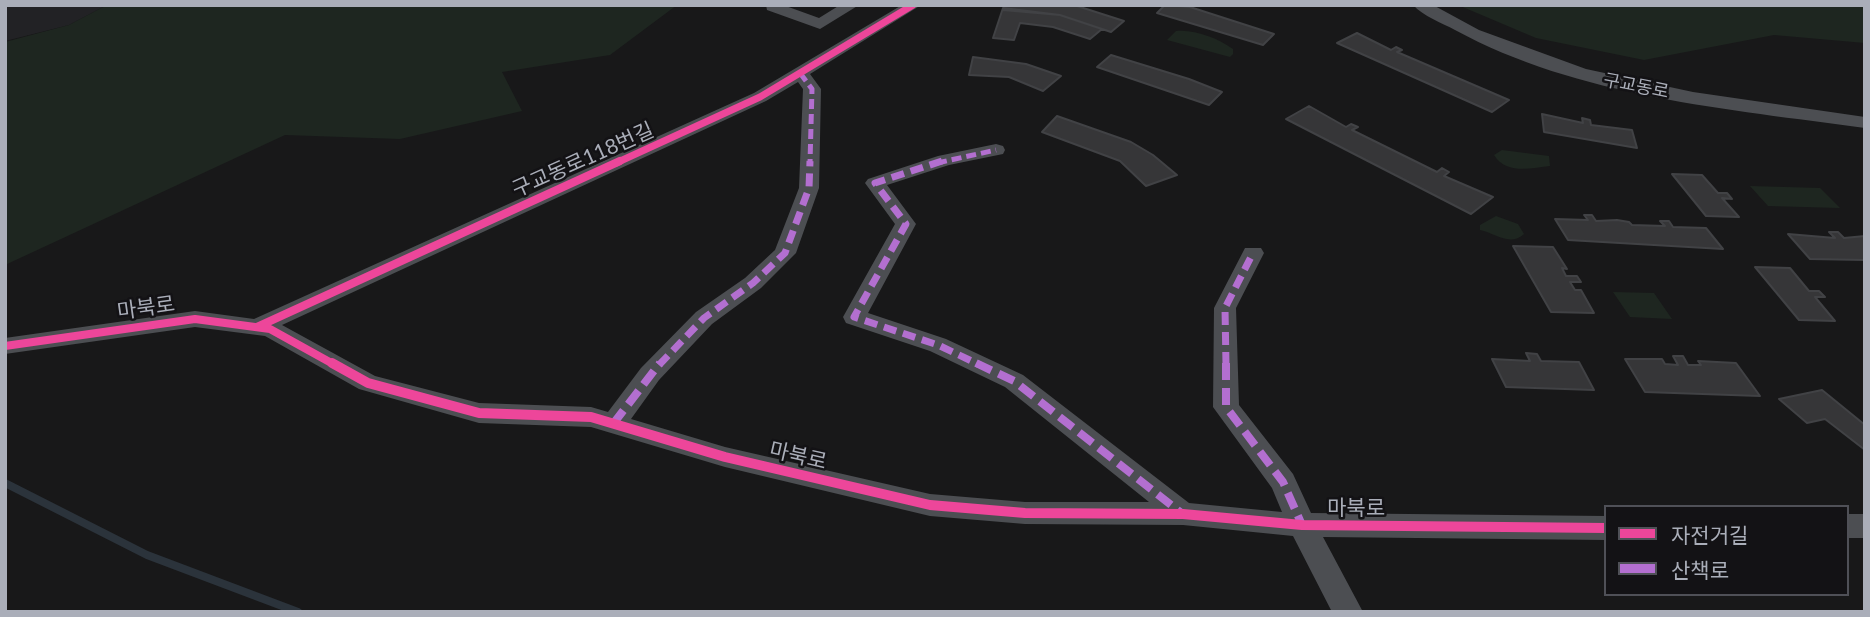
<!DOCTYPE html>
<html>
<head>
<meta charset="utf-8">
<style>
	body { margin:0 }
	#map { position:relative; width:1870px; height:617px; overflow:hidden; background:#181819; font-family:Lato,"Noto Sans KR",sans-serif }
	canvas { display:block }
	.frame { position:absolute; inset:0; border:7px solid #aaaeb9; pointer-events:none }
	.legend { position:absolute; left:1604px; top:505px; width:245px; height:91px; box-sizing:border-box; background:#131215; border:2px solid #4f5057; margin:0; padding:9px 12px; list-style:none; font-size:21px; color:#aaaeb9 }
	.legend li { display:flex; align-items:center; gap:14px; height:35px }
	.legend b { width:35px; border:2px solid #4f5057 }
</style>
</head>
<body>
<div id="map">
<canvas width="1870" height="617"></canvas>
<div class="frame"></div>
<ul class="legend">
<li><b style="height:9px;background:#ed469a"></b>자전거길</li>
<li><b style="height:9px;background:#b36fd0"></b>산책로</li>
</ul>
</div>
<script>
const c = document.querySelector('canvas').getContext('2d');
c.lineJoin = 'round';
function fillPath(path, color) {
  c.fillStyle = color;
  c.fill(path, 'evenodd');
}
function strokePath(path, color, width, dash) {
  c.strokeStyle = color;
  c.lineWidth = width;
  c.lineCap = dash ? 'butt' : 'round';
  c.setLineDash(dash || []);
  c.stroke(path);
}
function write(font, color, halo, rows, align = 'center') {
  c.font = font + ' Lato,"Noto Sans KR",sans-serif';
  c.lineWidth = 5;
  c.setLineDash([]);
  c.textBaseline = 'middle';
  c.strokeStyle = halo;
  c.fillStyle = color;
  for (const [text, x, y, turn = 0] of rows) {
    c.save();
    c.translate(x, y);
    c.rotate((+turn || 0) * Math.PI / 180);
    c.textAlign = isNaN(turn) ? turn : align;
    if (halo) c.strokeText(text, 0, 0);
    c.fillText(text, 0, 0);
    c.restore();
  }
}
const built = new Path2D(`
	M5 5H107L69 25 5 41Z`);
const green = new Path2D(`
	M107 5H677L610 55 502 72 522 111 400 139 285 135 5 265V42L69 25Z
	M1458 5H1865V43L1774 35 1644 60 1536 38Z
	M1176 31C1194 29 1218 38 1233 49V54L1230 57 1167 40Z
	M1502 150 1549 156 1550 166C1532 168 1506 175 1494 155Z
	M1750 186 1820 188 1840 208 1768 206Z
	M1496 216 1518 224 1524 234C1510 247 1495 233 1480 230V225Z
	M1613 292 1654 293 1672 319 1630 317Z`);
const stream = new Path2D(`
	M5 483 147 555 298 612`);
const building = new Path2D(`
	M1004 5H1074L1124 21 1111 32 1060 15 1003 10Z
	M1165 5 1190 7 1274 34 1263 45 1157 13Z
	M1003 8 1060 15 1102 29 1090 39 1053 27 1020 23 1014 40 993 38Z
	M1357 33 1391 50 1396 47 1402 50 1397 52 1509 100 1492 112 1337 43Z
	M1111 55 1189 79 1222 92 1209 105 1097 67Z
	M973 57 1026 64 1061 76 1043 91 1009 77 969 75Z
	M1309 106 1346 127 1351 124 1358 127 1352 130 1437 172 1442 168 1449 172 1444 176 1493 197 1471 214 1286 119Z
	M1542 114 1583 123 1582 118 1590 120 1591 125 1632 130 1637 148 1544 132Z
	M1057 116 1131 142 1153 155 1177 175 1146 186 1120 161 1042 132Z
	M1672 174 1702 175 1718 193H1727L1732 199 1722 198 1739 217 1706 216Z
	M1584 215H1592L1596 221 1617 220 1629 222 1632 225 1665 226 1660 221H1669L1673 227 1706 228 1723 249 1568 240 1555 219 1588 220Z
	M1829 232H1838L1844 238 1865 236V260L1810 259 1788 234 1835 238Z
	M1513 246 1553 247 1567 269 1562 268 1566 276H1577L1581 282H1570L1575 290H1581L1594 313 1551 312Z
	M1755 267 1790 268 1809 291H1819L1825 297H1815L1835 321 1799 320Z
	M1526 353 1537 354 1541 361 1579 362 1594 390 1506 387 1492 359 1530 361Z
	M1673 356H1683L1688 365H1701L1698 361 1736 363 1760 396 1645 392 1625 359H1662L1665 364 1678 365Z
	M1822 390 1865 425V450L1825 419 1807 423 1779 399Z`);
const minor = new Path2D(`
	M766 5H783L819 18 840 5H859L820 29 767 10Z
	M902 5H921L810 74 821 89 819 188 796 253 761 288 712 324 659 380 631 419 725 447 930 494 1025 502H1149L1005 387 930 351 846 323 843 317 895 224 865 183 868 179 938 156 996 144 1003 146 1005 150 1003 154 949 165 887 185 916 224 868 313 946 339 1023 375 1189 503 1282 512 1272 488 1213 407 1214 308 1245 248H1261L1264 253 1236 308 1239 405 1293 474 1311 513 1606 516V540L1323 537 1363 612H1332L1293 536 1183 525 1025 524 930 516 725 467 591 427 479 423 359 389 265 336 195 327 5 354V338L195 311 254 319 754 93ZM798 82 803 89 799 188 775 250 745 278 696 312 641 368 608 412 591 407 479 403 375 376 282 325 766 101Z
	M1413 5H1433L1479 30 1586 69 1693 92 1865 117V128C1728 109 1578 97 1455 30 1442 23 1423 16 1413 5Z
	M1847 514H1865V538H1847Z`);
const quietFar2 = new Path2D(`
	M800 73 812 89 810 163
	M937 163 996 150`);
const quietFar1 = new Path2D(`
	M942 161 875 183 906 224 854 317 938 345 980 365
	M659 365 704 318 753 283 785 253 809 188 810 161
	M1226 365 1225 308 1253 253`);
const quiet = new Path2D(`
	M976 363 1014 381 1180 512
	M1226 363V407L1283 482 1302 525
	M613 424 660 363`);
const cyclewayFar2 = new Path2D(`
	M616 163 760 97 913 5`);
const cyclewayFar1 = new Path2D(`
	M257 327 620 161
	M5 346 195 319 270 329 335 365`);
const cycleway = new Path2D(`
	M332 363 368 383 479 413 591 417 725 457 930 505 1025 513 1183 514 1302 525 1606 528`);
const farStreetnames = [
	["구교동로",1636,86,11]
];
const streetNames = [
	["구교동로118번길",583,160,-24],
	["마북로",146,308,-8],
	["마북로",798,456,13],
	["마북로",1356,508]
];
fillPath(built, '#222225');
fillPath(green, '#1e2620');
strokePath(stream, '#2b333b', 8);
fillPath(building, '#363638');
strokePath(building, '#414245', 2);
fillPath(minor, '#4c4e52');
strokePath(quietFar2, '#b36fd0', 5, [10, 5]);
strokePath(quietFar1, '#b36fd0', 7, [13, 7]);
strokePath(quiet, '#b36fd0', 8, [17, 8]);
strokePath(cyclewayFar2, '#ed469a', 7);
strokePath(cyclewayFar1, '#ed469a', 8);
strokePath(cycleway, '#ed469a', 10);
write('18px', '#aaaeb9', '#131215', farStreetnames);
write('21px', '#aaaeb9', '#131215', streetNames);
</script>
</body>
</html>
